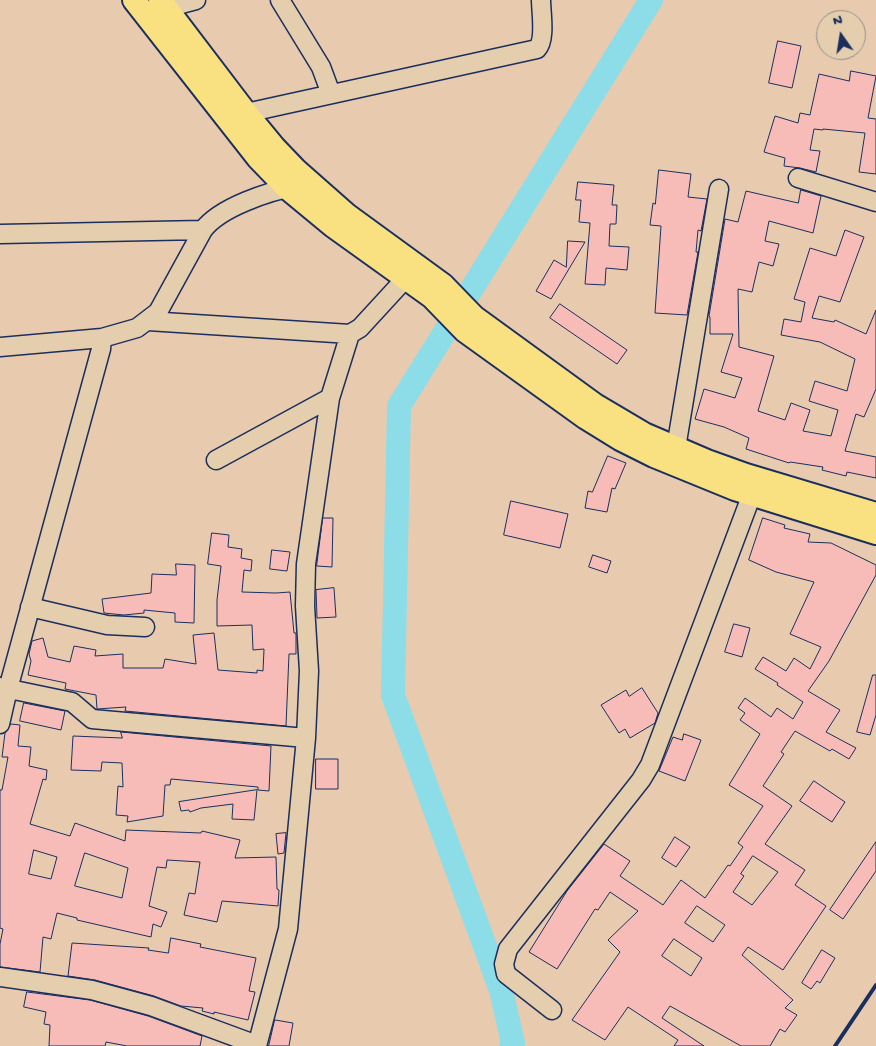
<!DOCTYPE html>
<html>
<head>
<meta charset="utf-8">
<style>
	body { margin:0 }
	#map { position:relative; width:876px; height:1046px; overflow:hidden; background:#e8caaf; font-family:"Gochi Hand",sans-serif }
	canvas { display:block }
	.north { position:absolute; left:816px; top:10px; width:50px; height:50px; box-sizing:border-box; background:#e4cead; border:1px solid #948e8d; border-radius:50%; rotate:347deg; font-size:14px; font-weight:700; line-height:20px; text-align:center; color:#1b2f5e }
	.north::after { content:''; display:block; margin:auto; width:18px; height:22px; background:#1b2f5e; clip-path:polygon(50% 0,100% 100%,50% 72%,0 100%) }
</style>
</head>
<body>
<div id="map">
<canvas width="876" height="1046"></canvas>
<div class="north">N</div>
</div>
<script>
const c = document.querySelector('canvas').getContext('2d');
c.lineJoin = 'round';
function strokePath(path, color, width, dash) {
  c.strokeStyle = color;
  c.lineWidth = width;
  c.lineCap = dash ? 'butt' : 'round';
  c.setLineDash(dash || []);
  c.stroke(path);
}
function fillPath(path, color) {
  c.fillStyle = color;
  c.fill(path, 'evenodd');
}
const river = new Path2D(`
	M511 1046 513 1043 501 990 393 695 399 406 651 0`);
const building = new Path2D(`
	M778 41 801 46 792 88 769 83Z
	M851 71 876 76 868 118 876 119V174L859 172 865 133 823 129V130L814 129 810 150 820 151 816 172 800 168 784 166 785 158 764 152 775 116 798 123 800 113 810 115 819 74 849 81Z
	M659 170 691 174 688 197 707 199 701 231 698 230 696 252H698L687 315 655 313 661 226 650 225 653 203 655 204Z
	M578 182 614 185 612 205H617L616 224H610L609 246 629 247 627 270 606 268 605 285 585 284 590 223 579 222 581 200H576Z
	M801 190 821 196 813 233 769 221 765 241 779 244 773 266 759 262 752 292 738 289 739 347 774 356 758 411 785 420 791 403 810 410 803 431 831 436 838 410 809 401 815 381 847 391 855 359 820 342 781 335 784 319 801 322 805 302 794 299 810 248 836 256 845 230 864 237 840 302 819 296 812 318 834 322 835 320 866 334 876 310V389L864 417 856 414 845 451 876 457V478L847 472 846 476 822 470 823 467 790 462 789 463 746 449 749 438 724 427 695 419 704 389 735 398 742 378 721 372 733 334H710V317L709 316 725 219 738 222 746 191 798 203Z
	M568 241 585 242 551 299 536 291 554 260 566 267Z
	M560 304 627 350 617 364 550 318Z
	M608 456 626 463 615 489 612 488 607 512 585 508 588 491 592 492Z
	M511 501 568 514 560 548 504 535Z
	M323 518H333L332 567 317 566Z
	M763 518 785 525 784 528 810 534 808 542 831 543 876 565V575L829 661 808 691 840 710 826 732 856 748 849 759 832 749 830 751 795 731 781 752 784 754 763 786 792 806 765 844 805 870 795 885 826 906 783 970 748 947 742 955 793 1000 785 1008 797 1015 785 1032 780 1029 770 1046H741L670 1006 662 1018 704 1046H674L678 1040 628 1007 605 1040 572 1020 620 952 608 940 638 911 610 892 598 910 595 909 557 969 529 952 567 891 604 844 630 861 620 876 663 905 681 880 705 898 728 865 730 866 743 847 738 843 763 806 729 785 760 734 740 720 745 713 738 708 745 698 771 717 777 708 793 719 803 702 777 685 778 683 755 669 763 657 786 671 794 658 810 669 821 647 790 634 814 582 776 572 749 560ZM753 856 778 872 752 905 733 892 744 876 741 874ZM697 906 725 925 713 942 685 923ZM674 939 702 958 691 976 662 956Z
	M212 533 229 535 228 547 242 549 241 558 252 560 251 571 244 570 242 592 276 593 290 592 294 633H296V654H289L286 726 125 711 126 707 97 709 96 695 65 689 66 683 28 675 31 661 29 654 32 641 43 638 48 657 70 662 74 646 96 650 95 656 123 654V668H163L165 659 196 664 193 635 214 633 218 670 257 673V670L263 671 264 649 253 650 252 625 217 626V600L221 566 208 564Z
	M272 550 290 552 287 571 270 569Z
	M593 555 611 561 607 573 589 567Z
	M176 564 195 565 194 623 175 622V613L144 610V613L124 615 104 613 102 599 151 593 152 574 176 575Z
	M334 588 336 617 317 618 316 590Z
	M734 624 750 628 742 657 725 652Z
	M873 675H876V715L870 735 857 732Z
	M642 688 658 713 655 723 630 738 625 729 619 733 601 705 626 690 629 696Z
	M24 703 65 711 61 730 20 721Z
	M11 724 20 725 18 746 31 747 29 766 47 770 46 780 43 779 30 824 70 836 75 823 125 841 126 830 201 833 202 831 240 840 235 858 276 857 277 889 279 890 278 906 222 901 217 922 184 915 189 893 195 894 200 862 167 860 166 868 157 867 149 906 167 912 161 927 153 924 151 937 77 920V918L57 913 51 939 43 937 40 972 0 967V944L3 929 0 928V790H2L8 757H2L5 733ZM34 850 57 857 51 879 29 874ZM85 853 128 868 122 898 75 886Z
	M121 732 271 746 269 791 258 790V787L171 779 170 785H165L163 816 127 822 128 816 116 815 118 786 123 787 122 763 102 762 101 771 71 770 73 736 122 738Z
	M684 734 701 740 685 781 659 771 673 737 682 740Z
	M316 759H338V789H316Z
	M814 781 845 802 832 822 800 801Z
	M257 790 254 820 232 819 233 804 201 808 190 812 189 810 181 811 179 802Z
	M286 833 284 853 278 854 276 834Z
	M675 837 690 847 676 867 662 858Z
	M876 842V871L843 919 830 910Z
	M171 938 201 944 200 947 256 958 249 991 255 992 248 1020 214 1012V1014L202 1011 203 1008 181 1006 154 996 95 980 68 976 72 943 149 948 148 950 168 953Z
	M822 950 835 958 820 983 817 981 811 989 802 983Z
	M27 992 90 1000 148 1016 202 1036 200 1046H127L106 1042 105 1046H49L50 1025 44 1024 46 1012 24 1007Z
	M275 1020 293 1023 289 1046H269Z`);
const minor = new Path2D(`
	M280 0 321 67 331 94
	M166 8 196 0
	M246 113 537 49C546 40 541 12 541 0
	M798 178 876 202
	M0 234 203 230
	M148 321 350 334 360 328 405 279
	M0 347 102 338 137 328 158 312 203 230C220 207 270 191 297 186
	M676 448 719 189
	M216 460 330 398 350 334
	M30 607 107 625 145 627
	M0 687 72 702 92 719 306 738
	M0 724 8 689 101 349 102 338
	M0 977 92 990 151 1006 257 1045
	M552 1010 506 974 504 964 508 949 641 780 650 765 752 494
	M257 1046 288 929 306 738 309 671 305 606 306 564 330 398`);
const major = new Path2D(`
	M134 0 258 158 287 188 333 226 432 297 465 331 586 418 620 439 654 456 735 489 876 533
	M160 0 246 113 274 147 296 170 347 215 443 285 474 317 595 405 644 434 707 461 746 475 876 514`);
const rail = new Path2D(`
	M835 1046 876 985`);
strokePath(river, '#8ddde8', 24);
fillPath(building, '#f8bcb8');
strokePath(building, '#1b2f5e', 1);
strokePath(minor, '#1b2f5e', 21);
strokePath(major, '#1b2f5e', 26);
strokePath(minor, '#e4cead', 18);
strokePath(major, '#f9e181', 22);
strokePath(rail, '#1b2f5e', 4);
</script>
</body>
</html>
